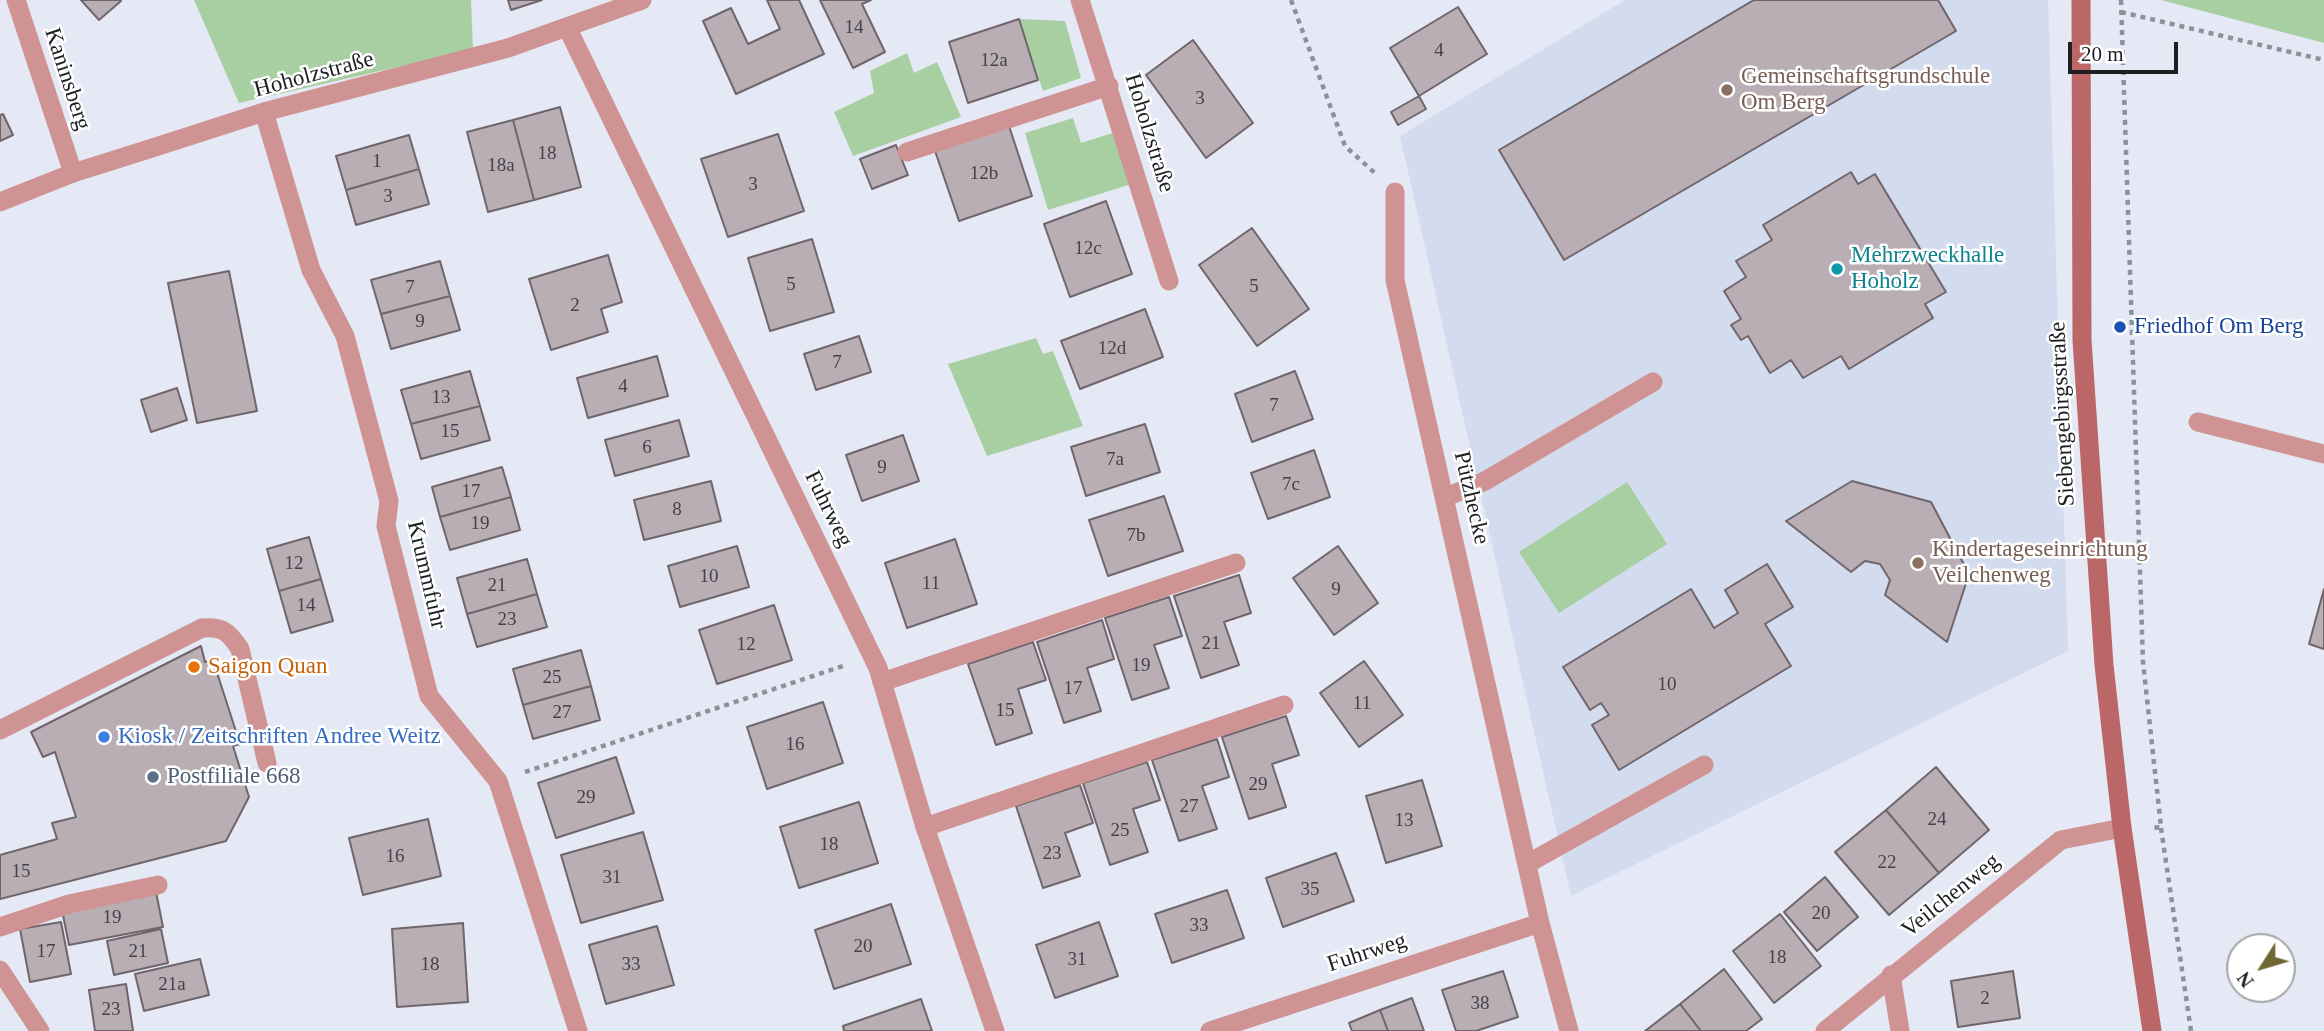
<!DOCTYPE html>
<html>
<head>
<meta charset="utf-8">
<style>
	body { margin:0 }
	#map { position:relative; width:2324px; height:1031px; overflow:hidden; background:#e4e9f5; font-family:Georgia,serif }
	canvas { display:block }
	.north { position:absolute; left:2226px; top:933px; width:70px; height:70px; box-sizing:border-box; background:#fff; border:2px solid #a5a5a7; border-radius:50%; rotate:233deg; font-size:19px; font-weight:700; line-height:28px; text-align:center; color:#1d1f23 }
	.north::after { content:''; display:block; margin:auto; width:24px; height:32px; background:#726734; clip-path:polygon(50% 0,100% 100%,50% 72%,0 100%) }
	.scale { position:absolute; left:2068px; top:42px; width:110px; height:32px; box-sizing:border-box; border:4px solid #1d1f23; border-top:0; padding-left:9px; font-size:21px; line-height:24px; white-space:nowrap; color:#1d1f23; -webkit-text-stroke:5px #fff; paint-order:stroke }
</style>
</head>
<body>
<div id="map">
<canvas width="2324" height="1031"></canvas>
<div class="north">N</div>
<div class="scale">20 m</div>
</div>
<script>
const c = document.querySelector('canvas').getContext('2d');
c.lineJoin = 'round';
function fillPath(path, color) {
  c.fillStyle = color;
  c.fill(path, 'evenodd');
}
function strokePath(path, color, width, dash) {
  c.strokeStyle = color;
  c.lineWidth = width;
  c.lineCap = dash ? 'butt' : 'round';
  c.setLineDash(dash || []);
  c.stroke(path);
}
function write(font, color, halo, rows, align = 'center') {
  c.font = font + ' Georgia,serif';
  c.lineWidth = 5;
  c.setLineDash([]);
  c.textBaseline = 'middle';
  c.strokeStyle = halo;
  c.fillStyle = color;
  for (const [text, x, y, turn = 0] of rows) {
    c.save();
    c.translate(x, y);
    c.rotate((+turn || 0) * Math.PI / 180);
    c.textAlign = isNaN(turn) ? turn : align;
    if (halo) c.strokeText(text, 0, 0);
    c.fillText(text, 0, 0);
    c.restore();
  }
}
const built = new Path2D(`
	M1625 0H2048L2068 651 1571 896 1400 136Z`);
const green = new Path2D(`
	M194 0H471L473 50 239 103Z
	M2161 0H2324V43Z
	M1019 19 1065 21 1081 78 1043 91Z
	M907 53 914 73 937 62 961 117 853 156 834 112 874 93 870 71Z
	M1073 118 1081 143 1119 131 1135 183 1048 210 1025 133Z
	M1036 338 1043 354 1053 351 1083 426 987 456 948 364Z
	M1627 482 1667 544 1559 613 1519 552Z`);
const building = new Path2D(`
	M81 0H119L121 1 99 20Z
	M508 0H542L511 10Z
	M767 0H799L824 54 736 94 703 21 731 8 748 44 780 29Z
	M820 0H871L862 4 885 52 853 68Z
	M1754 0H1938L1956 31 1564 260 1499 150Z
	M1458 7 1487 54 1419 96 1390 48Z
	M1019 19 1038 80 968 103 949 42Z
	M1193 40 1253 123 1206 158 1146 75Z
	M1419 96 1426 109 1398 125 1391 112Z
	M560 107 581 187 534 200 513 120Z
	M3 114 13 135 0 141V115Z
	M513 120 534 200 488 212 467 132Z
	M1009 126 1032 196 959 221 935 151Z
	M778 134 804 211 728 237 701 159Z
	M409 135 419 169 346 190 336 156Z
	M896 145 908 175 872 189 860 159Z
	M419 169 429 204 356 225 346 190Z
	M1851 172 1858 184 1875 174 1946 292 1925 304 1933 318 1849 369 1841 356 1803 378 1791 360 1770 373 1748 336 1741 340 1731 325 1741 319 1724 291 1746 277 1736 261 1772 240 1763 225Z
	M1106 201 1132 274 1070 297 1044 224Z
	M1252 228 1309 309 1257 346 1199 265Z
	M812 239 834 312 770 331 748 258Z
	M608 255 622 302 601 309 608 332 551 350 529 279Z
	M440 261 450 296 381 314 371 280Z
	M229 271 257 411 197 423 168 283Z
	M450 296 460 330 391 349 381 314Z
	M1145 309 1163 357 1080 389 1061 341Z
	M859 336 871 372 816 390 804 354Z
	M657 356 668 396 588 418 577 378Z
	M470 371 480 406 411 424 401 390Z
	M1295 371 1313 419 1252 442 1235 394Z
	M177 388 187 420 151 432 141 400Z
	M480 406 490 440 421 459 411 424Z
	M679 420 689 456 615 476 605 440Z
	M1145 424 1160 472 1086 496 1071 447Z
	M903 435 919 481 862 501 846 455Z
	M1314 450 1330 497 1268 519 1251 473Z
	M502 467 511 497 440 517 432 487Z
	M711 481 721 521 644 540 634 500Z
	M1852 481 1931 502 1969 574 1947 642 1885 595 1890 580 1880 564 1865 561 1851 572 1786 521Z
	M1164 496 1183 551 1108 576 1089 520Z
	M511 497 520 530 450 550 440 517Z
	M309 537 321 579 279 591 267 549Z
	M955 539 977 604 907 628 885 563Z
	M737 546 749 587 680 607 668 566Z
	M1338 546 1378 603 1334 635 1293 578Z
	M527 559 537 594 467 614 457 578Z
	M1767 564 1793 607 1765 624 1791 666 1619 770 1592 725 1609 715 1601 703 1590 710 1563 667 1691 589 1714 628 1738 613 1725 590Z
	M1239 575 1251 613 1224 622 1239 665 1201 678 1174 596Z
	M321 579 333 621 291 633 279 591Z
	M2324 589V649L2309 644Z
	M537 594 547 627 477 647 467 614Z
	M1169 597 1182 636 1154 645 1169 688 1132 700 1105 618Z
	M774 605 792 660 717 684 699 630Z
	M1102 620 1114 659 1087 668 1101 711 1064 723 1037 642Z
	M1033 642 1046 680 1018 689 1032 733 996 745 968 664Z
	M201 646 205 662 213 660 240 744 233 746 249 797 226 841 0 899V855L57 839 52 823 76 817 55 752 43 757 31 732Z
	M581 650 591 686 523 705 513 669Z
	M1364 661 1403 715 1359 747 1320 693Z
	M591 686 600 720 533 739 523 705Z
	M823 702 843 763 767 789 747 727Z
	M1286 716 1299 755 1272 764 1286 807 1249 819 1222 737Z
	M1217 739 1229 777 1202 786 1217 829 1179 841 1152 760Z
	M616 757 634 813 556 838 538 783Z
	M1147 762 1160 800 1133 809 1148 852 1110 865 1083 783Z
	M1936 767 1989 830 1939 873 1886 810Z
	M1422 780 1442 846 1386 863 1366 796Z
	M1080 785 1093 823 1065 833 1080 876 1043 888 1016 806Z
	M859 802 878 863 799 888 780 827Z
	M1886 810 1939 873 1889 915 1835 852Z
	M428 819 441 876 363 895 349 838Z
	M643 832 663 900 581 923 561 855Z
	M1336 853 1354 901 1283 927 1266 878Z
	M1825 877 1858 917 1817 951 1784 912Z
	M1227 890 1244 938 1172 963 1155 914Z
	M156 892 163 927 69 945 62 910Z
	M891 904 911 964 834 989 815 930Z
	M1780 914 1821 966 1774 1003 1733 951Z
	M61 922 71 974 30 982 20 929Z
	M1099 922 1118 976 1055 998 1036 945Z
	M463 923 468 1002 397 1007 392 929Z
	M657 926 674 985 606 1004 589 945Z
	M161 929 168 963 114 975 107 941Z
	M200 959 209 995 144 1011 135 974Z
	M1724 969 1762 1019 1746 1031H1701L1680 1004Z
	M1503 971 1518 1017 1476 1031H1456L1442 990Z
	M2013 971 2020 1018 1958 1027 1951 981Z
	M126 984 133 1031H95L89 990Z
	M1412 998 1424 1031H1388L1380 1010Z
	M921 999 932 1031H844L843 1026Z
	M1680 1004 1701 1031H1645Z
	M1380 1010 1388 1031H1352L1349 1023Z`);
const path = new Path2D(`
	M1291 0 1345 146 1377 175
	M2121 0 2143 662 2161 827 2151 828
	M2121 12 2324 60
	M525 772 846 665
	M2161 828 2191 1031`);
const service = new Path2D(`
	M907 152 1109 86
	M2198 422 2324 454
	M1446 497 1485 481 1653 382
	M882 682 1236 563
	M0 730 202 628C222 626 229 632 240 649L267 763
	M925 827 1284 705
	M1527 864 1704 765
	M0 927 69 904 158 885`);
const minor = new Path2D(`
	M16 0 73 173
	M1080 0 1169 281
	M567 27 878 668 925 827 995 1031
	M264 112 311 270 345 336 389 501 386 526 429 696 498 781 578 1031
	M1395 192V280L1540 923 1569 1031
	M0 970 40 1031
	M1891 975 1900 1031
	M1210 1031 1540 923
	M1825 1031 2061 840 2122 828`);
const tertiary = new Path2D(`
	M0 202 73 173 146 150 264 112 508 48 642 0`);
const secondary = new Path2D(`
	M2081 0 2082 340 2104 665 2122 828 2152 1031`);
const markers = [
	[1727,90,7,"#8d6e63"],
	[1837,269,7,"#0f9aa8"],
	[2120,327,7,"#1a4fb4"],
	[1918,563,7,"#8d6e63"],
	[194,667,7,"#e8710a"],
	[104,737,7,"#3f7fe0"],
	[153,777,7,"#5c6f8a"]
];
const numberNames = [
	["14",854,28],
	["4",1439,51],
	["12a",994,61],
	["3",1200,99],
	["18",547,154],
	["1",377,162],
	["18a",501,166],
	["12b",984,174],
	["3",753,185],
	["3",388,197],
	["12c",1088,249],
	["5",791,285],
	["5",1254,287],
	["7",410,288],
	["2",575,306],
	["9",420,322],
	["12d",1112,349],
	["7",837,363],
	["4",623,387],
	["13",441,398],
	["7",1274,406],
	["15",450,432],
	["6",647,448],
	["7a",1115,460],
	["9",882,468],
	["7c",1291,485],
	["17",471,492],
	["8",677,510],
	["19",480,524],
	["7b",1136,536],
	["12",294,564],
	["10",709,577],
	["11",931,584],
	["21",497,586],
	["9",1336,590],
	["14",306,606],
	["23",507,620],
	["21",1211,644],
	["12",746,645],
	["19",1141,666],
	["25",552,678],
	["10",1667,685],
	["17",1073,689],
	["11",1362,704],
	["15",1005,711],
	["27",562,713],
	["16",795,745],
	["29",1258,785],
	["29",586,798],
	["27",1189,807],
	["24",1937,820],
	["13",1404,821],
	["25",1120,831],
	["18",829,845],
	["23",1052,854],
	["16",395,857],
	["22",1887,863],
	["15",21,872],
	["31",612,878],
	["35",1310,890],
	["20",1821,914],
	["19",112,918],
	["33",1199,926],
	["20",863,947],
	["17",46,952],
	["21",138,952],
	["18",1777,958],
	["31",1077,960],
	["18",430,965],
	["33",631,965],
	["21a",172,985],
	["2",1985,999],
	["38",1480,1004],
	["23",111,1010]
];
const streetNames = [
	["Hoholzstraße",314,75,-15],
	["Kaninsberg",67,79,72],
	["Hoholzstraße",1149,133,73],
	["Siebengebirgsstraße",2063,414,-93],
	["Pützhecke",1471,498,77],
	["Fuhrweg",828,509,64],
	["Krummfuhr",426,575,77],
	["Veilchenweg",1951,896,-39],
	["Fuhrweg",1367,953,-18]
];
const educationNames = [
	["Gemeinschaftsgrundschule",1741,77],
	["Om Berg",1741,103],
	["Kindertageseinrichtung",1932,550],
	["Veilchenweg",1932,576]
];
const cultureNames = [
	["Mehrzweckhalle",1851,256],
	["Hoholz",1851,282]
];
const transitNames = [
	["Friedhof Om Berg",2134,327]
];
const foodNames = [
	["Saigon Quan",208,667]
];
const shopNames = [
	["Kiosk / Zeitschriften Andree Weitz",118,737]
];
const serviceNames = [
	["Postfiliale 668",167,777]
];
fillPath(built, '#d3dcee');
fillPath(green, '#a8cfa2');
fillPath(building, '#baaeb5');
strokePath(building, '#70656b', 2);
strokePath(path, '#8d9199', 4.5, [5, 5]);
strokePath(service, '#ce9392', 19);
strokePath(minor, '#ce9392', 19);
strokePath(tertiary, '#ce9392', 19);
strokePath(secondary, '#bb6768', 19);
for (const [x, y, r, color] of markers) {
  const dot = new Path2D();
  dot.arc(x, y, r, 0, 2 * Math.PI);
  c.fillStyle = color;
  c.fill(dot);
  strokePath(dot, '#fff', 2.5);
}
write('19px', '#444348', null, numberNames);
write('23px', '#1d1f23', '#fff', streetNames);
write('23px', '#785e54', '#fff', educationNames, 'left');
write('23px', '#0d838f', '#fff', cultureNames, 'left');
write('23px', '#164399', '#fff', transitNames, 'left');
write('23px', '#c56008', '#fff', foodNames, 'left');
write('23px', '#366cbe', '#fff', shopNames, 'left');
write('23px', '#4e5e75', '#fff', serviceNames, 'left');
</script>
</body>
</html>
